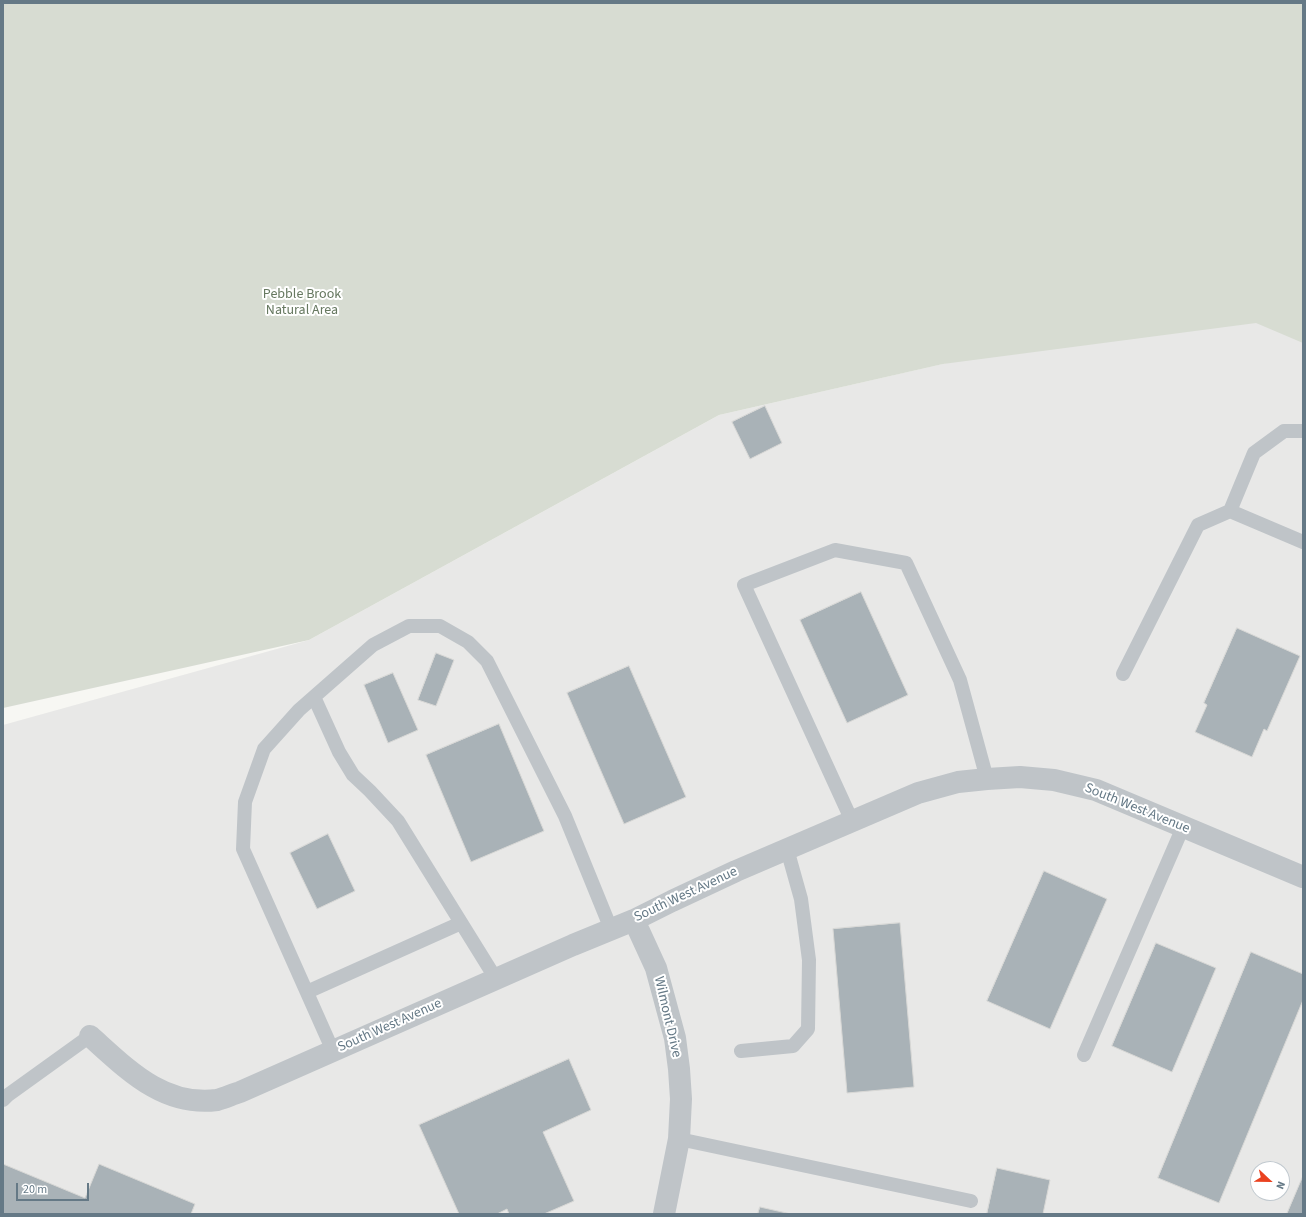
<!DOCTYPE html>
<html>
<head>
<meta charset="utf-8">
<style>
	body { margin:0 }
	#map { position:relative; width:1306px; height:1217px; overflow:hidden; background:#f7f7f3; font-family:"Source Sans 3",sans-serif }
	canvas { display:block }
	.frame { position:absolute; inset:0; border:4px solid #657986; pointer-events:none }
	.north { position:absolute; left:1250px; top:1161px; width:40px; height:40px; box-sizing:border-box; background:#fff; border:1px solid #c1c9cf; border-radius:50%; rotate:112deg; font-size:11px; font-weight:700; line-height:16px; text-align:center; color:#657986 }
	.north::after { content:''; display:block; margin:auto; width:14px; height:18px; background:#ea4220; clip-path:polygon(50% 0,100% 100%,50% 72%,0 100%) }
	.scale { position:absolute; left:16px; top:1183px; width:73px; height:18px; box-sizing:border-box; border:2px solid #657986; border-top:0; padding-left:5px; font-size:12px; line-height:14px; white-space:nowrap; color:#657986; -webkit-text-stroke:3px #fff; paint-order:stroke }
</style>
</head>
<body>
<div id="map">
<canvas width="1306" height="1217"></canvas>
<div class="frame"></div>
<div class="north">N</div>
<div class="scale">20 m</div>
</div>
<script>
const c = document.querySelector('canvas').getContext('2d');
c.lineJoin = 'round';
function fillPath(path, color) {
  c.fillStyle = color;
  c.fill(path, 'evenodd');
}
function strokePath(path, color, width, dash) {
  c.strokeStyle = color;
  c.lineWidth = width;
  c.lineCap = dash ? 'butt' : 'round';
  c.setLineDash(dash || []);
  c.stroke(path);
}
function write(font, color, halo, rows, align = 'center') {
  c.font = font + ' "Source Sans 3",sans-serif';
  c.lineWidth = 4;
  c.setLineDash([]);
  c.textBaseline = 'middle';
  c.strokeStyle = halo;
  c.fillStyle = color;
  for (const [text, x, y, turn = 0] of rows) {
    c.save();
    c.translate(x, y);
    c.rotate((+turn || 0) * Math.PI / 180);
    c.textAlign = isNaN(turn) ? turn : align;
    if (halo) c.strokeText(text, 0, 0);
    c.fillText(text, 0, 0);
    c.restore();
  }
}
const built = new Path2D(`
	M1249 294 1303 316V1214H3V725L309 640 719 415ZM1258 1169H1282V1193H1258Z`);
const green = new Path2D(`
	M3 3H1303V343L1256 323 943 364 719 415 309 640 3 708Z`);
const building = new Path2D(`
	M765 406 782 443 750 459 732 422Z
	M861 592 908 695 847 723 800 620Z
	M1237 628 1300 656 1267 731 1264 729 1252 757 1195 732 1207 705 1204 703Z
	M436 653 454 660 436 706 418 700Z
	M629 666 686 797 624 824 567 693Z
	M393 673 418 730 388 743 364 685Z
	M499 724 544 831 471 862 426 755Z
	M328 834 355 891 317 909 290 853Z
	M1044 871 1107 899 1050 1029 987 1001Z
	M900 923 914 1087 847 1093 833 929Z
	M1156 943 1216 968 1172 1072 1112 1046Z
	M1251 952 1303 974V1000L1219 1203 1158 1178Z
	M569 1059 591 1110 543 1132 574 1201 544 1214H509L507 1209 497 1214H459L419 1125Z
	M3 1164 85 1198 99 1164 195 1204 191 1214H3Z
	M997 1168 1050 1180 1043 1214H987Z
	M1303 1176V1214H1287Z
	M760 1207 791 1214H758Z`);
const service = new Path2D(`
	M1230 511 1303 542
	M1123 674 1198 525 1230 511 1254 453 1284 431H1303
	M314 697 339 752 353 775 370 791 398 821 496 979
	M852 821 744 585 835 550 906 563 960 680 987 779
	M307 992 461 923
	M333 1051 243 849 245 802 264 749 299 710 373 645 409 626H440L468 642 487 661 565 816 611 929
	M741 1051 793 1046 808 1029 809 960 801 899 787 849
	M1084 1055 1183 827
	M3 1100 8 1095 90 1036
	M679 1139 971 1201`);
const minor = new Path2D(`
	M634 920 656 968 675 1038 679 1069 681 1099 679 1139 664 1214
	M90 1036C127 1069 163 1107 217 1100 225 1098 233 1094 240 1092L573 945 634 920 672 901 736 871 918 793 958 782 987 779 1020 777 1054 780 1096 790 1303 877`);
const parkNames = [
	["Pebble Brook",302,295],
	["Natural Area",302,311]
];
const streetNames = [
	["South West Avenue",1137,809,22],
	["South West Avenue",686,895,-25],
	["Wilmont Drive",667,1017,77],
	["South West Avenue",390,1026,-24]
];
fillPath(built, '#e8e8e7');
fillPath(green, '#d7dcd2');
fillPath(building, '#a9b2b7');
strokePath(building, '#d8d8d6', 1);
strokePath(service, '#bfc4c8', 14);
strokePath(minor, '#bfc4c8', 22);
write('14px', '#667860', '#fff', parkNames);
write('14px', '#657986', '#fff', streetNames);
</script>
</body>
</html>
